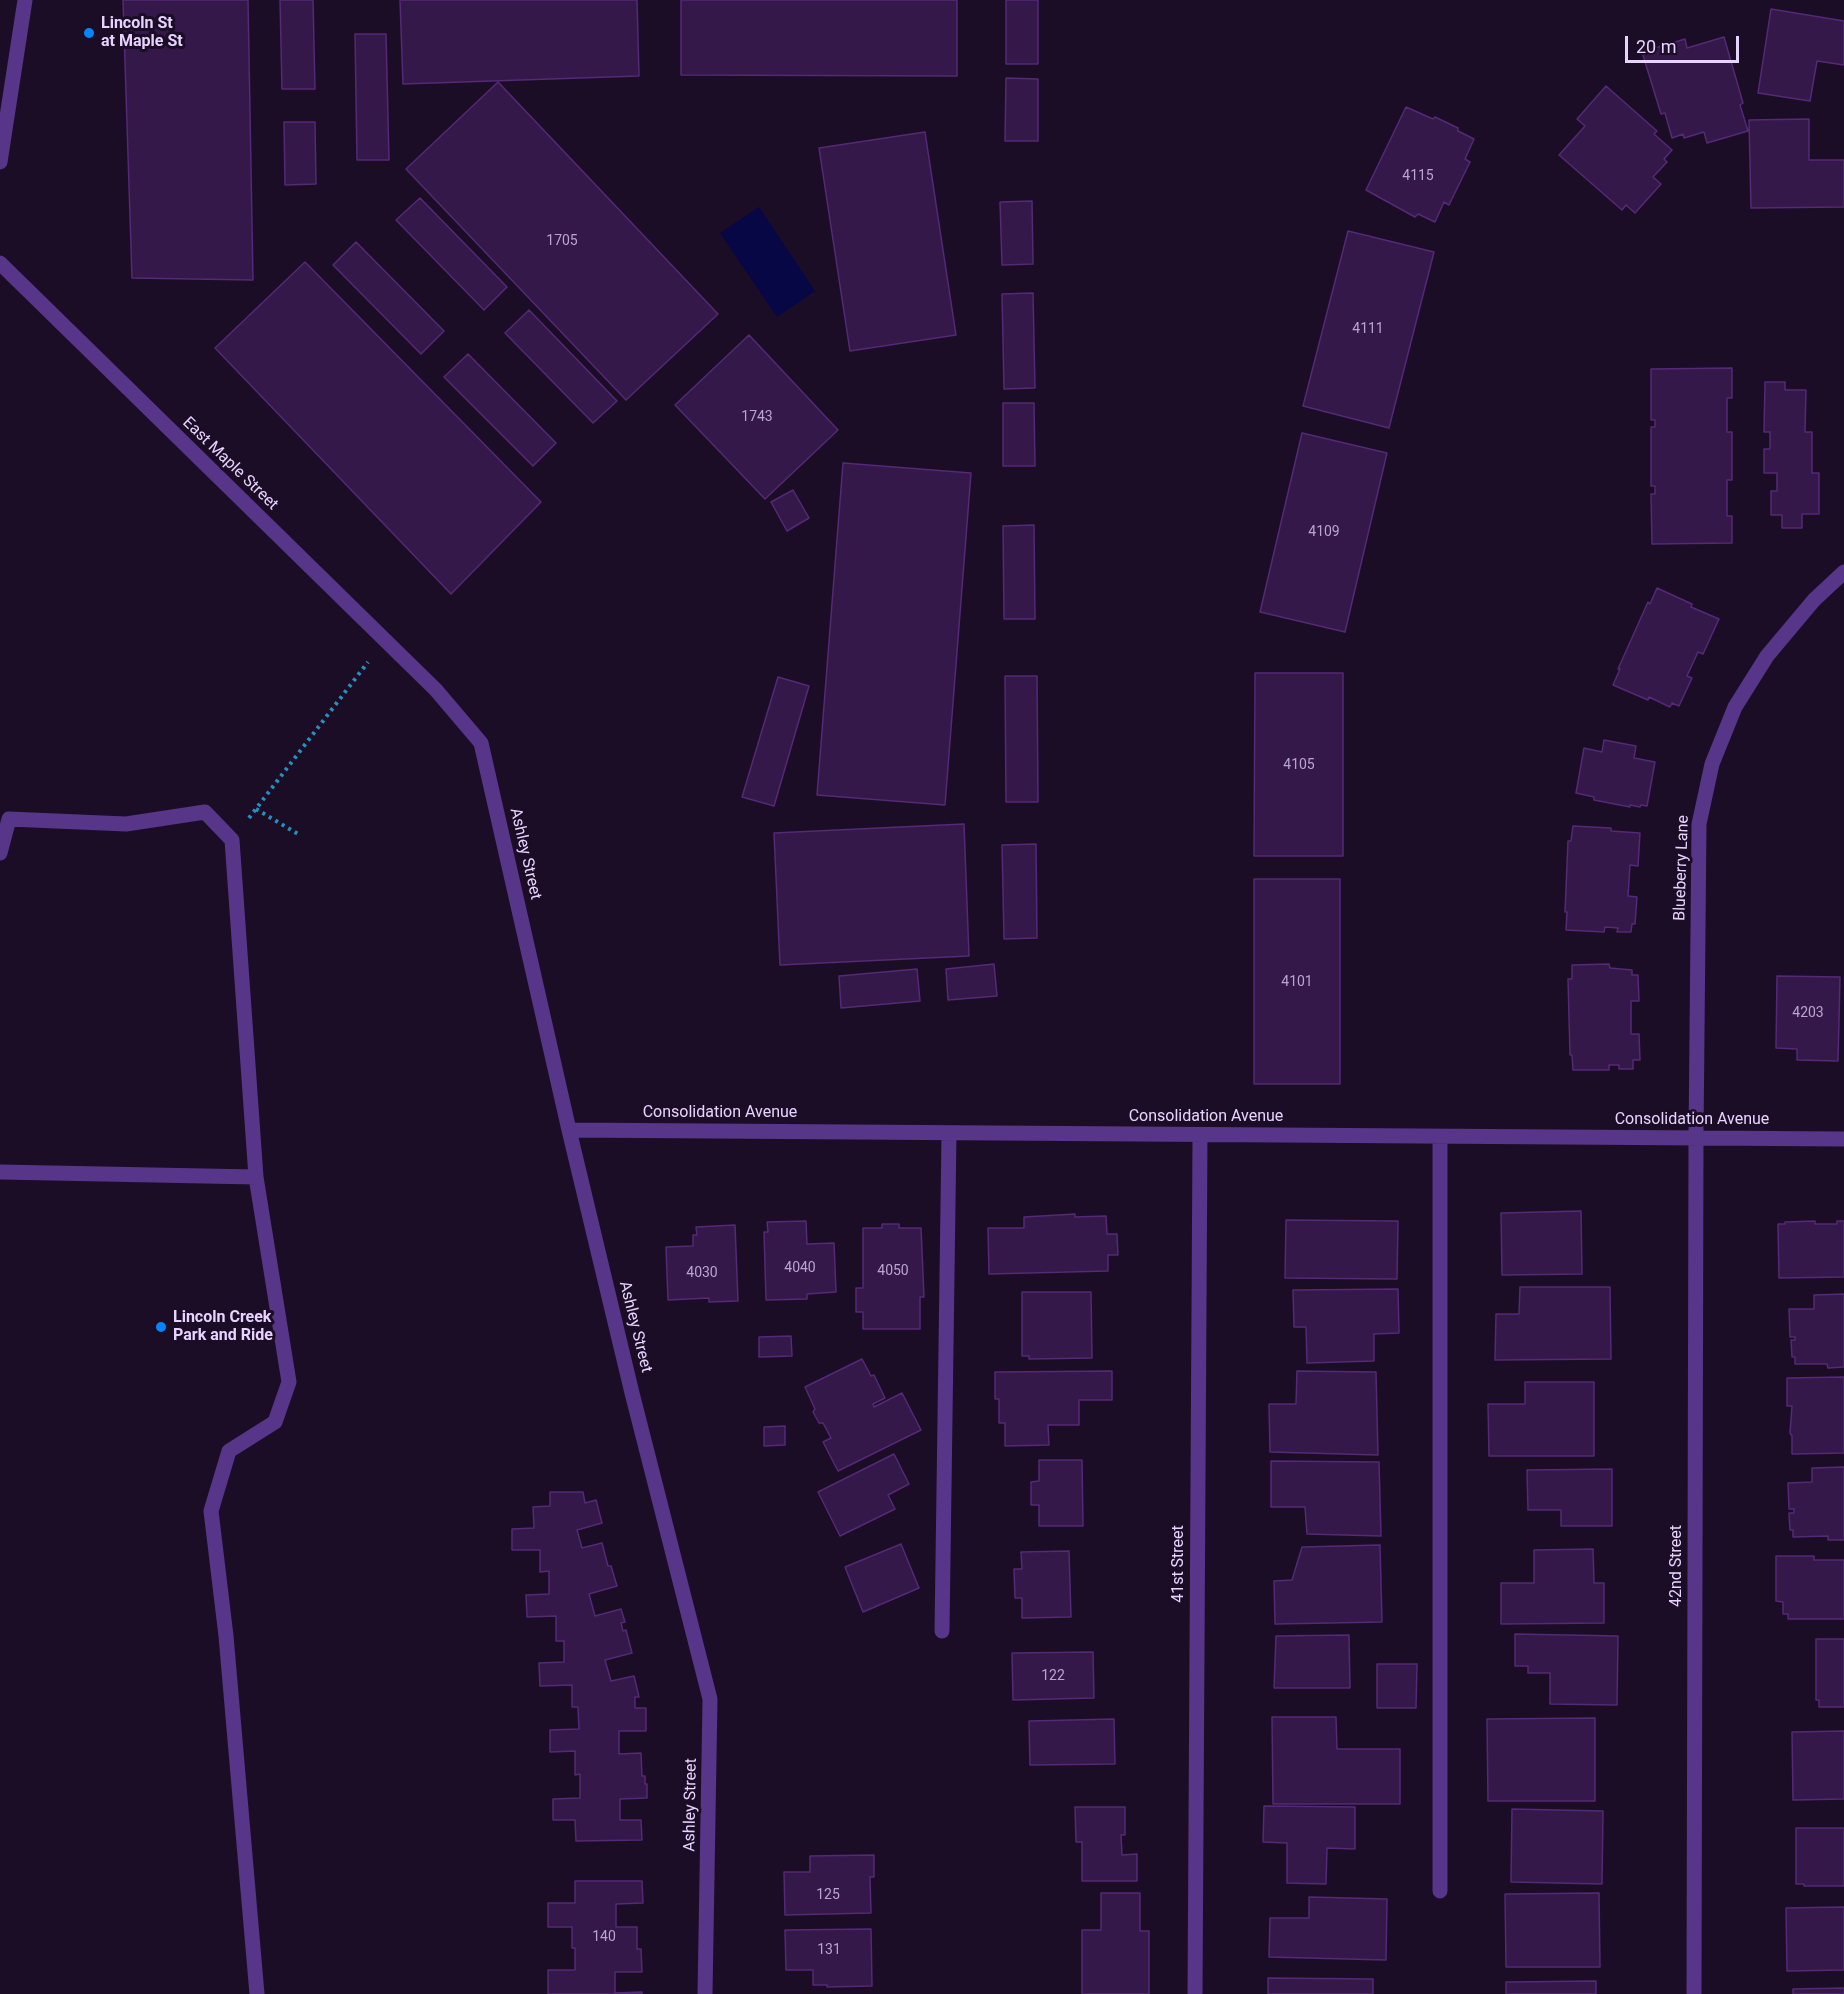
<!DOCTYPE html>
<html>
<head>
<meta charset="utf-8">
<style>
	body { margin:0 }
	#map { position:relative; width:1844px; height:1994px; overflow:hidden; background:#1b0d26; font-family:Roboto,sans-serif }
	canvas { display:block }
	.scale { position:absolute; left:1625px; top:36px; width:114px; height:27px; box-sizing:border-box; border:3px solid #e8d3ff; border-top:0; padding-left:8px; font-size:18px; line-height:21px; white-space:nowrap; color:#e8d3ff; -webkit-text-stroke:4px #1b0d26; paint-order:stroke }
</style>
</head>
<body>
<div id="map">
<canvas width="1844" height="1994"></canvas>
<div class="scale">20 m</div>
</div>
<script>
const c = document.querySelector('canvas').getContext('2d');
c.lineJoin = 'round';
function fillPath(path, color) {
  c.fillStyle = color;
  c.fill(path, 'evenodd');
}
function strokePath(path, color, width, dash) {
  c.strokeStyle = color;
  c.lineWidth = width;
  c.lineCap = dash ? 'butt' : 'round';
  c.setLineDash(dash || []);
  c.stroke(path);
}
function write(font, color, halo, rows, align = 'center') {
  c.font = font + ' Roboto,sans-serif';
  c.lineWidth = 6;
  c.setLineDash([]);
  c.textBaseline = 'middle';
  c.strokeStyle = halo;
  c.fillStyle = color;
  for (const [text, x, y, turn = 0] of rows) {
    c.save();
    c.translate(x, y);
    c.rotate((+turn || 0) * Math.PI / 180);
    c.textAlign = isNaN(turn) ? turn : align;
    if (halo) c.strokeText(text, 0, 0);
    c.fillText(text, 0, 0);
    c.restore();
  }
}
const water = new Path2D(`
	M759 207 815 291 777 317 720 233Z`);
const building = new Path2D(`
	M123 0H248L253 280 132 278Z
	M280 0H313L315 89H282Z
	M400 0H637L639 76 403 84Z
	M681 0H957V76L681 75Z
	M1006 0H1038V64H1006Z
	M1771 9 1844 21V65L1817 61 1810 101 1758 93Z
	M355 34H386L389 160H357Z
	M1724 37 1743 103 1740 105 1748 131 1707 143 1704 132 1684 138 1683 134 1672 138 1665 113 1661 114 1642 52 1685 39 1687 48Z
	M1006 78 1038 79V141H1005Z
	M498 82 718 314 626 400 406 169Z
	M1606 86 1657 131 1654 134 1672 150 1664 159 1667 162 1653 177 1661 184 1635 213 1626 205 1622 210 1559 155 1585 126 1577 119Z
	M1406 107 1433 119 1435 117 1458 128V131L1474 139 1465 159 1470 162 1449 205 1444 202 1435 222 1418 214 1415 217 1366 190Z
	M1809 119V160H1844V207L1751 208 1749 120Z
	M284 122H315L316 184 285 185Z
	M925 132 956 335 850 351 819 148Z
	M420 198 507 287 484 310 396 220Z
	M1032 201 1033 264 1002 265 1000 202Z
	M1348 231 1434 252 1389 428 1303 406Z
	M356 242 444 331 421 354 333 265Z
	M305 262 541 502 451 594 215 348Z
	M1033 293 1035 388 1004 389 1002 294Z
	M529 310 617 401 593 423 505 333Z
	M749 335 838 430 765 499 675 405Z
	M468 354 556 443 533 466 444 377Z
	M1732 368V398H1727V432H1732V480H1727V516H1732V543L1652 544 1651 494H1655V486H1651V427H1655V420H1651V369Z
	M1765 382H1785V390H1806L1805 432H1812V473H1819V514H1802V528H1782V515H1771V491H1777V473H1764V449H1770V432H1764Z
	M1003 403H1034L1035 466H1003Z
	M1302 433 1387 453 1345 632 1260 612Z
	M843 463 971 473 945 805 817 795Z
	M793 490 809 518 787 531 771 502Z
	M1034 525 1035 619H1004L1003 526Z
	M1657 588 1692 604 1691 607 1719 619 1703 654 1698 652 1687 676 1692 678 1679 706 1672 703 1670 707 1649 697 1648 700 1613 685 1620 669H1618L1648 602 1650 604Z
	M1255 673H1343V856H1254Z
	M1005 676H1037L1038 802H1006Z
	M778 677 809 686 774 806 742 797Z
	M1604 740 1636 746 1634 758 1655 762 1647 806 1641 805 1640 807 1630 805V807L1594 800V797L1576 793 1584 748 1602 752Z
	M964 824 969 956 780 965 774 833Z
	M1573 826 1611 828V831L1640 833 1638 866 1630 865 1628 896 1637 897 1635 924H1632L1631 932H1617L1618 928 1605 927 1604 932 1566 930 1567 912H1565L1568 841H1571Z
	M1036 844 1037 938 1004 939 1002 845Z
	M1254 879H1340V1084H1254Z
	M994 964 997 996 948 1000 946 969Z
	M1609 964 1610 968 1632 970V975H1638L1639 1001H1631V1034H1639L1640 1060H1633V1069H1619V1065H1609V1070H1573L1572 1055H1570L1568 979H1572V965Z
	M917 969 920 1001 841 1008 839 976Z
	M1777 976 1840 977 1838 1061 1797 1060V1049L1776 1048Z
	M1581 1211 1582 1274 1502 1275 1501 1213Z
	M1075 1214V1217L1106 1216 1107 1234H1117L1118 1255H1108V1271L989 1274 988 1228H1024V1217Z
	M1286 1220 1398 1221 1397 1279 1285 1278Z
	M806 1221 807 1244 834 1243 836 1292 807 1294V1299L766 1300 764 1232H768L767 1222Z
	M1815 1221V1224H1837V1221H1844V1277L1779 1278 1778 1224H1785V1222Z
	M882 1224H899V1228H921L924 1297H920V1329H863V1312H856V1288H863V1228H882Z
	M735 1225 738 1301 709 1302V1298L668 1300 666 1247 693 1246V1235H697L696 1227Z
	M1520 1287H1610L1611 1359 1495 1360 1496 1314H1519Z
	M1398 1289 1399 1333 1374 1334V1361L1307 1363 1306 1327H1294L1293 1290Z
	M1022 1292H1091L1092 1358 1029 1359V1356H1022Z
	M1844 1294V1367L1828 1368 1827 1364H1795V1357H1792L1791 1340H1795V1337H1790L1789 1309H1814V1295Z
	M791 1336 792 1356 759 1357V1337Z
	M862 1359 871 1376 874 1375 885 1398 873 1404 874 1407 902 1393 921 1430 838 1471 823 1442 831 1438 823 1423H819L813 1412 815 1409 805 1387Z
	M1112 1371V1400H1079V1425H1048L1049 1445 1005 1446V1423H999V1399H995V1372Z
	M1297 1371 1376 1372 1378 1455 1270 1452 1269 1404H1296Z
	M1844 1377V1453L1792 1454V1436L1790 1433 1792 1406H1787V1378Z
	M1525 1382H1594V1456H1489L1488 1404H1525Z
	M785 1426V1445L764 1446V1427Z
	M894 1454 909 1484 888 1495 895 1509 840 1536 818 1492Z
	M1039 1460H1082L1083 1526H1039V1505H1031V1482L1039 1481Z
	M1271 1461 1379 1462 1381 1536 1307 1534 1305 1507H1271Z
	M1844 1467V1540H1828V1536L1793 1537V1530H1790L1789 1513H1794V1509H1789L1788 1483 1812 1482V1468Z
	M1612 1469V1526H1561V1510H1528L1527 1470Z
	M550 1492H583L585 1503 596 1500 602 1523 577 1530 582 1548 602 1543 608 1566H611L617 1586 589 1594 595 1616 621 1609 625 1622 621 1623 623 1631 626 1630 632 1653 605 1660 611 1681 634 1676 639 1697H635V1708H646V1731H619V1754L641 1753 642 1776H645V1784H647V1798L620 1799V1820H641L642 1840 576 1841 575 1820H553V1799L580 1798V1774L575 1775V1751L550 1752V1730L579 1729 578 1707H572V1685L540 1686 539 1663 564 1662V1641H556V1616L527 1617 526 1595 549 1594V1571L540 1572V1550H512V1529L534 1528 533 1507 550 1506Z
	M901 1544 919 1588 863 1612 845 1567Z
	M1380 1545 1382 1622 1275 1624 1274 1581 1292 1580 1302 1547Z
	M1593 1549 1594 1583H1604V1623L1501 1624V1583H1534V1550Z
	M1069 1551 1071 1617 1022 1618V1598H1015L1014 1569H1022L1021 1552Z
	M1776 1556H1814V1560H1844V1619H1788V1614H1783V1602L1776 1601Z
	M1515 1634 1618 1636 1617 1705 1550 1704V1673H1528V1666H1515Z
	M1349 1635 1350 1688H1274L1276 1636Z
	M1816 1639H1844V1707H1819V1700H1816Z
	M1093 1652 1094 1698 1013 1700 1012 1653Z
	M1377 1664H1417L1416 1708H1377Z
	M1272 1717H1336L1337 1749H1400V1804H1273Z
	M1595 1718V1801H1488L1487 1719Z
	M1114 1719 1115 1764 1030 1765 1029 1721Z
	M1844 1731V1799L1793 1800 1792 1732Z
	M1264 1806 1355 1807V1849L1327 1848 1326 1884 1287 1883V1843L1263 1842Z
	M1075 1807H1125V1835H1121L1122 1855 1137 1854V1881H1082V1842H1076Z
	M1512 1809 1603 1811 1602 1884 1511 1882Z
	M1796 1828H1844V1886H1804V1884H1796Z
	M874 1855V1877H870L871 1913 785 1915 784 1872H810V1856Z
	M575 1881H642L643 1903 616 1904V1927H637V1949H641L642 1972H615V1993L642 1992V1994H548V1970H575V1948H572V1927H548V1903H575Z
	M1101 1893H1140V1931H1149V1994H1082V1930H1101Z
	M1599 1893 1600 1967H1506L1505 1894Z
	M1309 1897 1387 1899 1386 1960 1269 1957 1270 1918H1309Z
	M1844 1907V1970L1787 1971 1786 1908Z
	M871 1929 872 1986 827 1987V1985H813V1970H786L785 1930Z
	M1268 1978 1373 1979V1994H1268Z
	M1596 1981V1994H1506V1982Z
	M1844 1988V1994H1793V1989Z`);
const path = new Path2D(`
	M256 809 298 834
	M249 818 368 662`);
const minor = new Path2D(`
	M0 162 25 0
	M0 263 436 690 481 743 569 1130 632 1393 710 1699 705 1994
	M0 853 9 819 126 824 205 812 232 840 256 1177 0 1172
	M569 1130 1844 1139
	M1440 1137V1891
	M256 1177 289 1382 275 1422 229 1451 211 1511 226 1636 257 1994
	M942 1631 949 1133
	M1195 1994 1200 1135
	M1694 1994 1696 1138 1699 824 1712 764 1735 707 1767 656 1814 600 1844 572`);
const markers = [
	[89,33,6,"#0087fe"],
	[161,1327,6,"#0087fe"]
];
const numberNames = [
	["4115",1418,176],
	["1705",562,241],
	["4111",1368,329],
	["1743",757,417],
	["4109",1324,532],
	["4105",1299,765],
	["4101",1297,982],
	["4203",1808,1013],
	["4040",800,1268],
	["4050",893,1271],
	["4030",702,1273],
	["122",1053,1676],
	["125",828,1895],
	["140",604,1937],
	["131",829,1950]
];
const poiNames = [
	["Lincoln St",101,24],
	["at Maple St",101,42],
	["Lincoln Creek",173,1318],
	["Park and Ride",173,1336]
];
const streetNames = [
	["East Maple Street",230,464,44],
	["Ashley Street",525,854,77],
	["Blueberry Lane",1682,868,-88],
	["Consolidation Avenue",720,1113],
	["Consolidation Avenue",1206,1117],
	["Consolidation Avenue",1692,1120],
	["Ashley Street",635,1327,76],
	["41st Street",1179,1564,-90],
	["42nd Street",1677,1566,-90],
	["Ashley Street",691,1805,-89]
];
fillPath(water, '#070746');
fillPath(building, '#341849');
strokePath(building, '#542976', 1.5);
strokePath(path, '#2790bf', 4, [3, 4.5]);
strokePath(minor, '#573588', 15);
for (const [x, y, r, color] of markers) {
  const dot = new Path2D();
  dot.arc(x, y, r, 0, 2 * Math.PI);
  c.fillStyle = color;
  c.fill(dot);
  strokePath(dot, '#1b0d26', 2);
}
write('14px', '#bba4d2', null, numberNames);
write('bold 16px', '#e8d3ff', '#1b0d26', poiNames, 'left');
write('16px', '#e8d3ff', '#1b0d26', streetNames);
</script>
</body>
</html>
